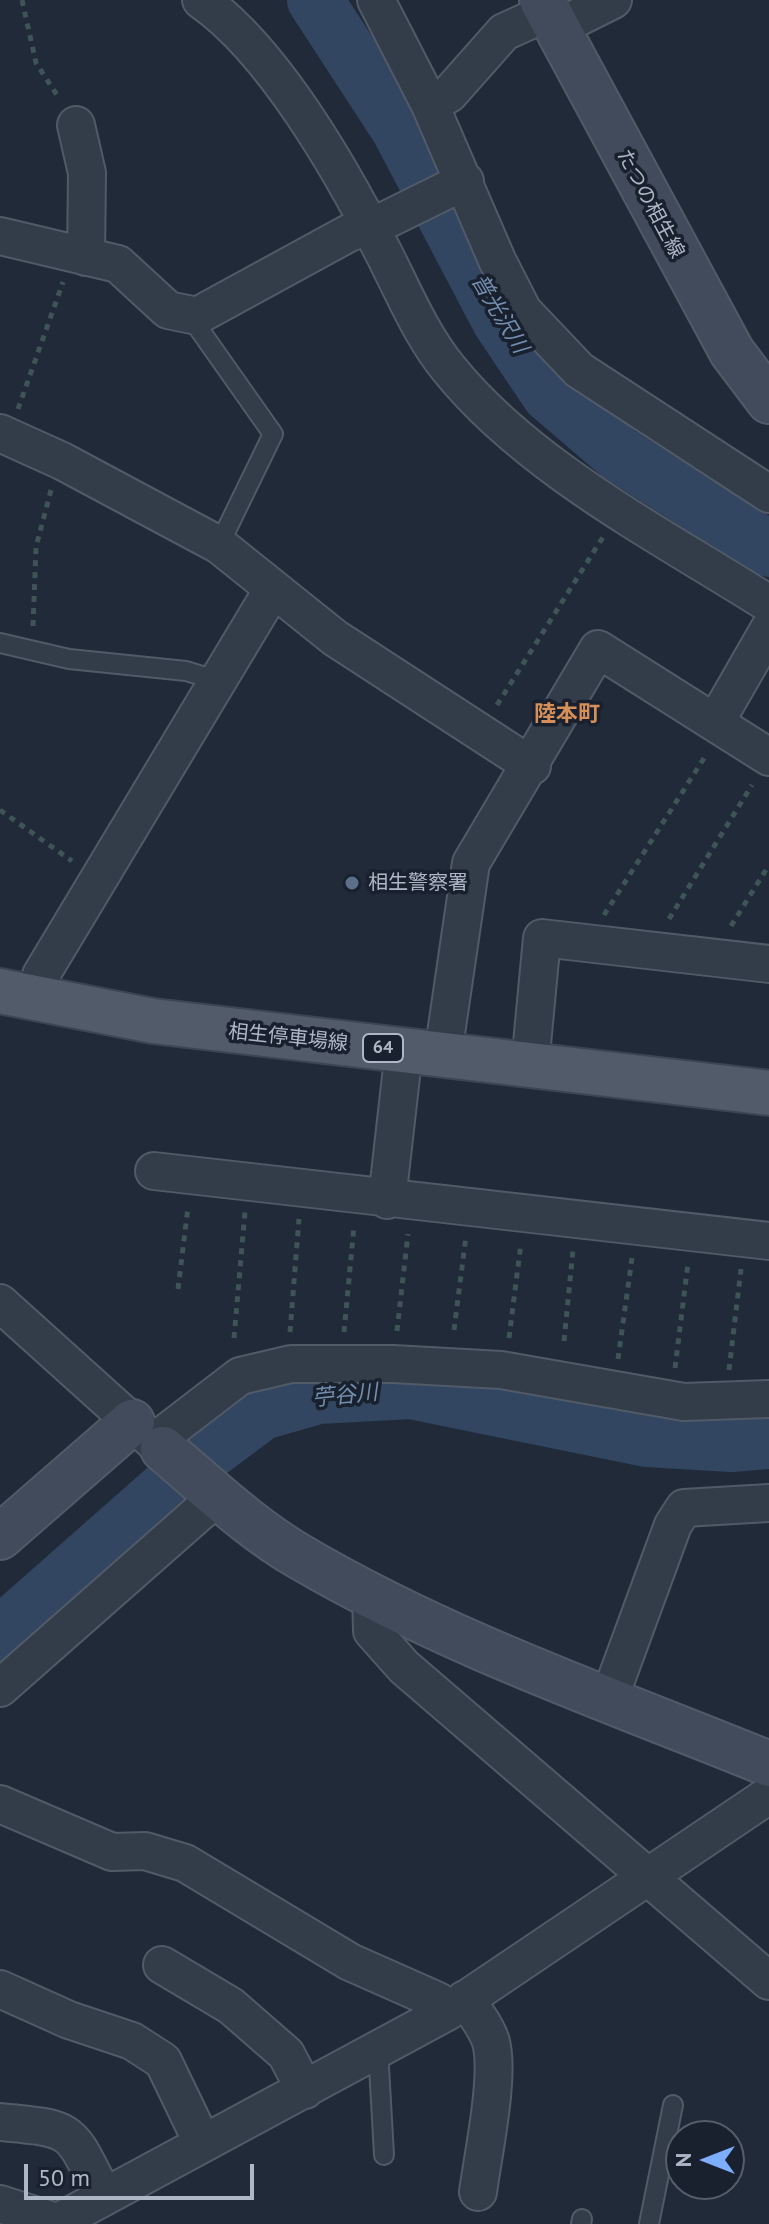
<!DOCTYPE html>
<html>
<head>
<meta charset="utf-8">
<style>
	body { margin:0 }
	#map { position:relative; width:769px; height:2224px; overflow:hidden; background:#202a39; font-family:"PT Sans",sans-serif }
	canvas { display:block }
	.north { position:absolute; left:665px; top:2120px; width:80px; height:80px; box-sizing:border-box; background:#19212e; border:2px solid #555d6b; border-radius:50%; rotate:270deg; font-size:22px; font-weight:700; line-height:32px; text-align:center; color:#aeb7c6 }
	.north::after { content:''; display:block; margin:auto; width:28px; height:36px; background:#7eaefb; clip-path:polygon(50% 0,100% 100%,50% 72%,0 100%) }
	.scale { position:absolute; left:24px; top:2164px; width:230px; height:36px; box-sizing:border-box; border:4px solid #aeb7c6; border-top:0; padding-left:10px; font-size:24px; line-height:28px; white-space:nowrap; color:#aeb7c6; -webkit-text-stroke:6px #19212e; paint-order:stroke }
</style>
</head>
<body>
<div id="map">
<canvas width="769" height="2224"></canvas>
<div class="north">N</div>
<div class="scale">50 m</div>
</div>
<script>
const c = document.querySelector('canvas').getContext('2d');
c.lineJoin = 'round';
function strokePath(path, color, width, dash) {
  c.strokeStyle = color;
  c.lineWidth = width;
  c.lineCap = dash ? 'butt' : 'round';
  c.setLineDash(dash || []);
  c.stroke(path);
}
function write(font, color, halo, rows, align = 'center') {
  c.font = font + ' "PT Sans","Noto Sans JP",sans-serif';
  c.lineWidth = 7;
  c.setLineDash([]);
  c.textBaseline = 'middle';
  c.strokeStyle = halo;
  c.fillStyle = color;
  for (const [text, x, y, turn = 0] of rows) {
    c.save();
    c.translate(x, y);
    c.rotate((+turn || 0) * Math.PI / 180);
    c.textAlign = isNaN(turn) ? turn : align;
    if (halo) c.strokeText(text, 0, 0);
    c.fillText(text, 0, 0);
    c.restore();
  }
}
const river = new Path2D(`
	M315 0 399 129 500 321 549 394 619 454 769 549
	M0 1635 203 1456 262 1412 318 1396 411 1391 647 1439 731 1444 769 1441`);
const path = new Path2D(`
	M22 0 36 63 59 98
	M18 409 63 282
	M33 626 36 547 51 490
	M497 705 603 537
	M0 810 72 861
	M604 915 706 755
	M669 919 752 785
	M731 926 769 865
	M178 1289 188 1207
	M454 1330 466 1236
	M397 1331 408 1234
	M290 1332 299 1219
	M344 1332 354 1226
	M234 1338 245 1212
	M509 1338 521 1243
	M564 1341 573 1250
	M618 1359 632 1258
	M675 1368 688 1263
	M729 1370 741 1269`);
const lane = new Path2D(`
	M197 316 199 329 273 434 219 545
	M0 643 69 659 186 671 219 681
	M378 2049 384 2155
	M581 2224 582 2219
	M649 2224 673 2105`);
const street = new Path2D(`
	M201 0C273 50 342 171 381 248 402 288 420 334 449 369 529 468 662 536 769 604
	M376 0 430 105 497 260 523 311 579 370 769 494
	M557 28 613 0
	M430 105 449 94 504 32 548 12
	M76 125 87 173 86 257
	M0 236 118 264 168 310 197 316 349 233 388 219 465 181
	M0 433 62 461 219 545 335 638 532 766
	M715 723 769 629
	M35 999 41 975 273 589
	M443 1054 471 863 598 649 769 757
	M530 1065 542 938 769 964
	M154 1171 769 1241
	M387 1200 404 1050
	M0 1303 153 1441
	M154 1442 240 1376 291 1364H393L501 1370 684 1402 769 1399
	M371 1595 372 1631 404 1667 769 1981
	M0 1688 218 1496
	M609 1699 673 1525 684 1508 769 1503
	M0 1804 112 1852 145 1851 185 1863 350 1962 438 2001 447 2012
	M162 1965 231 2006 286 2054 305 2090
	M0 1989 69 2020 132 2041 163 2061 202 2142
	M465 1999C475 2013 486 2026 491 2042 500 2076 483 2155 478 2192
	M0 2122C76 2129 69 2128 103 2195
	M0 2204 63 2224
	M54 2224 447 2012 769 1795`);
const secondary = new Path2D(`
	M542 0 732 352 769 401
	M163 1449C208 1487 251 1529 302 1558 449 1644 612 1700 769 1764
	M0 1537 132 1422`);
const primary = new Path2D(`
	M0 991 153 1021 769 1093`);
const markers = [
	[352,883,8,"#5c6f8a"]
];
const shields = [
	[383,1048,40]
];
const shieldNames = [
	["64",383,1048]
];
const streetNames = [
	["たつの相生線",650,204,62],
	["相生停車場線",288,1038,6]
];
const poiNames = [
	["相生警察署",368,883]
];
const waterNames = [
	["普光沢川",499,314,59],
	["苧谷川",345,1396,-6]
];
const neighbourhoodNames = [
	["陸本町",567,715]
];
strokePath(river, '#324661', 56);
strokePath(lane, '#515a67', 22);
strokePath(street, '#515a67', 40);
strokePath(secondary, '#515a67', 48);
strokePath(primary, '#3d4553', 48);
strokePath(path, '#3f5457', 5, [6, 6]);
strokePath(lane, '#333c49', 18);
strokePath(street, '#333c49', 36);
strokePath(secondary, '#414b5c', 44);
strokePath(primary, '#515b69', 44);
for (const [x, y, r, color] of markers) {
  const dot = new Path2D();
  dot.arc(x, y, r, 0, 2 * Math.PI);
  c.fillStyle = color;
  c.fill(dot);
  strokePath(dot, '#19212e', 3);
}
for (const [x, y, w] of shields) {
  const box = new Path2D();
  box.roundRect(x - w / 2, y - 14, w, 28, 6);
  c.fillStyle = '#19212e';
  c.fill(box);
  strokePath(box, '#aeb7c6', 2);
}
write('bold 18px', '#aeb7c6', null, shieldNames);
write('20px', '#aeb7c6', '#19212e', streetNames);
write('20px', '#aeb7c6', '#19212e', poiNames, 'left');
write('italic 22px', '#748eaf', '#19212e', waterNames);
write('bold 22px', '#d68f58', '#19212e', neighbourhoodNames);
</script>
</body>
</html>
